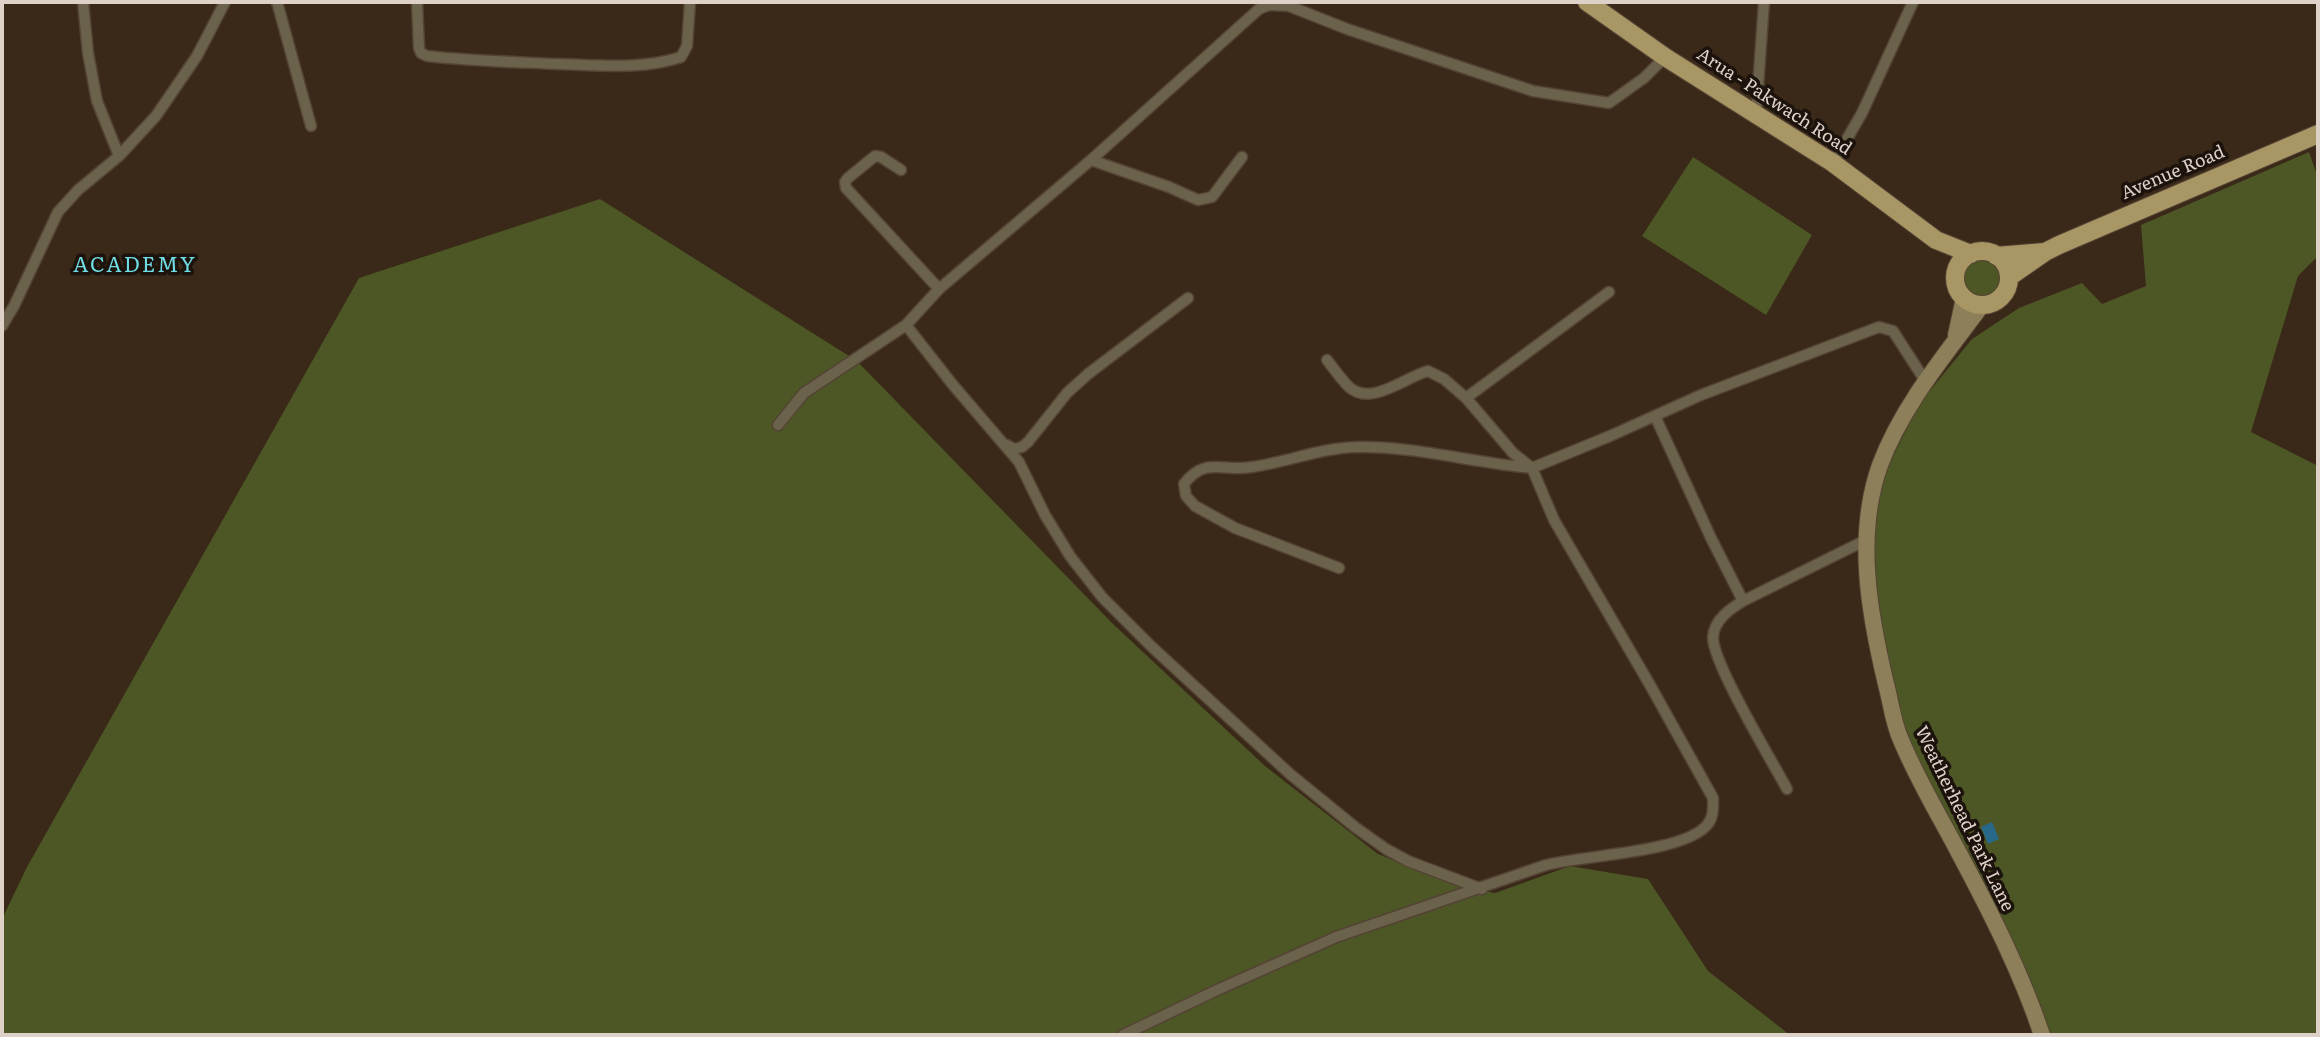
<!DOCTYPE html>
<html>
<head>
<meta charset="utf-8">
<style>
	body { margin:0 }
	#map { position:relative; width:2320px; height:1037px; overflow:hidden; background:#3a2818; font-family:Literata,serif }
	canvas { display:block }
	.frame { position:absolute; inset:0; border:4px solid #ded1c7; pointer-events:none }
</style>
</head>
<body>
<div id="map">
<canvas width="2320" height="1037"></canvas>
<div class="frame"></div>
</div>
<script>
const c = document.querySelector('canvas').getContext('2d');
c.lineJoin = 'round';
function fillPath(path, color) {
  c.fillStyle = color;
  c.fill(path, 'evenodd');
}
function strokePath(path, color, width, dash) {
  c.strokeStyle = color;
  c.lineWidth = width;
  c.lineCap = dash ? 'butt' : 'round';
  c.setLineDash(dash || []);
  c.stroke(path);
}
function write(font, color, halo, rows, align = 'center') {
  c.font = font + ' Literata,serif';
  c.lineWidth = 7;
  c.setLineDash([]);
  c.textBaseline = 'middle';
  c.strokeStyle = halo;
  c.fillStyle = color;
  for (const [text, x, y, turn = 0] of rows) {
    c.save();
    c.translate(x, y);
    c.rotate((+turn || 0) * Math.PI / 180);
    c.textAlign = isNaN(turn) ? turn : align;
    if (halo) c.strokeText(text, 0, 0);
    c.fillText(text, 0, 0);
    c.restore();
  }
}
const green = new Path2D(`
	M2309 152 2318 178V256L2298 276 2251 432 2318 466V1035C2297 1035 2278 1032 2258 1035H2050L1985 892 1911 761 1876 624 1870 550 1883 476 1919 404 1972 339 2019 308 2082 283 2102 304 2146 286 2141 225Z
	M1693 157 1812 235 1766 315 1642 236Z
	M600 199 857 361 1113 624 1265 766 1378 854 1460 887 1495 893 1570 866 1648 879 1708 971 1790 1035H2V919L27 867 359 278Z
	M1960 279a21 21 0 1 1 42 0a21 21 0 1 1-42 0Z`);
const water = new Path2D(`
	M1992 822 1999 839 1988 844 1981 827Z`);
const minor = new Path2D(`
	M83 2 88 53 97 101 119 156
	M277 2 311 126
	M417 2 419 48 421 53 427 56C471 61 514 62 557 64 597 65 643 70 681 57L687 46 690 2
	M1756 115 1764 2
	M1091 160 1169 187 1198 200 1212 197 1242 157
	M1833 163 1862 113 1913 2
	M901 170 881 157 875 156 848 178 845 182 846 188 939 289
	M906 325 953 385 1019 462 1045 515 1070 556 1102 597 1152 647 1290 774 1355 827 1386 849 1408 861 1482 889
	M2 326 14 306 58 212 78 190 119 156 156 116 197 56 225 2
	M1327 360C1334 369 1341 379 1349 387 1371 407 1405 377 1428 371L1444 379 1466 398
	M1655 416 1711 538 1743 601
	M778 425 804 393 906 325 939 289 1091 160 1259 9 1269 5 1289 6 1347 29 1533 91 1609 103 1644 78 1665 57
	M1007 445 1014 449 1022 447 1028 442 1067 393 1088 374 1188 298
	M1532 468 1513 453 1466 398 1609 292
	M1339 568 1235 528 1195 506 1186 496 1184 484C1205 456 1223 472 1252 467 1288 462 1320 448 1357 447 1416 446 1473 463 1532 468
	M1787 789C1772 761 1712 662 1713 637 1714 620 1730 609 1743 601L1866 540
	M1123 1035 1217 990 1336 937 1546 865C1584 855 1685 853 1708 824 1714 816 1713 807 1713 798L1650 685 1554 520 1532 468 1610 436 1701 395 1879 327 1893 331 1926 382`);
const secondary = new Path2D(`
	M1982 305C1945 355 1902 406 1880 465 1855 535 1869 613 1886 684 1891 702 1893 723 1901 740 1917 779 1939 815 1959 853 1990 911 2021 972 2042 1035
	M1956 335 1964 298`);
const primary = new Path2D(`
	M1587 2 1665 57 1833 163 1936 240 1971 254
	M1955 278a27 27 0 1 1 54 0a27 27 0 1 1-54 0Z
	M1996 256 2045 252
	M2009 277 2045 252 2059 245 2318 134`);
const streetNames = [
	["Arua - Pakwach Road",1774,102,33],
	["Avenue Road",2173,173,-23],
	["Weatherhead Park Lane",1964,819,64]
];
const quarterNames = [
	["ACADEMY",135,266]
];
fillPath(green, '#4c5725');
fillPath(water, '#28698a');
strokePath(minor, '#544334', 13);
strokePath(secondary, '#544334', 18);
strokePath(primary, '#544334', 20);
strokePath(minor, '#6a624a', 10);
strokePath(secondary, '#8d7f59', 16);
strokePath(primary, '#a89664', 18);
write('18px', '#ded1c7', '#1b130c', streetNames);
c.letterSpacing = '2px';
write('21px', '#70dce3', '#1b130c', quarterNames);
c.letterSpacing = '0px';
</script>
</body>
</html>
